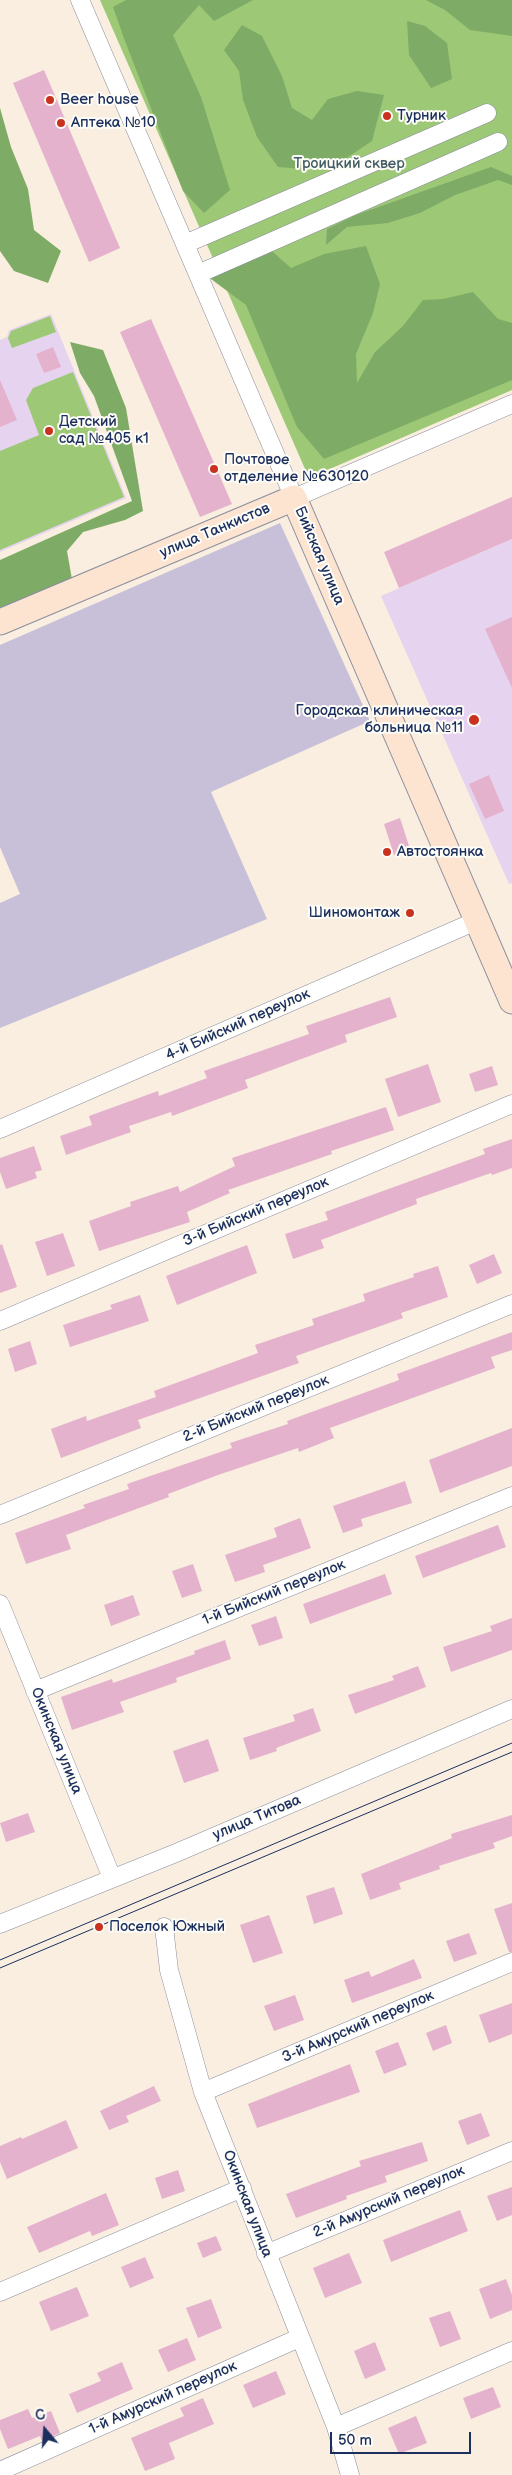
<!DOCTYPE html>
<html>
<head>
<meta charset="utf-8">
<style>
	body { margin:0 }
	#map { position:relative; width:512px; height:2475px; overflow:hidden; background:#f9eedf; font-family:"Balsamiq Sans",sans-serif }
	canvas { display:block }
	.north { position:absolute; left:20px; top:2405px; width:50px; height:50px; -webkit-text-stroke:4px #fdfcf7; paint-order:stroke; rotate:342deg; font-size:14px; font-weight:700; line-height:20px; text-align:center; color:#1b2f5e }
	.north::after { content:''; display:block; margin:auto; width:18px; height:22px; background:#1b2f5e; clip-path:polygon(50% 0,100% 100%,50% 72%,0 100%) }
	.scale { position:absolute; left:330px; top:2432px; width:141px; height:22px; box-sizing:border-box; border:2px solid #1b2f5e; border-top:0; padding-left:6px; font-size:15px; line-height:18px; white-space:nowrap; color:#1b2f5e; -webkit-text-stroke:4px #fdfcf7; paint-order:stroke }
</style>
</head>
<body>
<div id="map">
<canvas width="512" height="2475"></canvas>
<div class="north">С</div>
<div class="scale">50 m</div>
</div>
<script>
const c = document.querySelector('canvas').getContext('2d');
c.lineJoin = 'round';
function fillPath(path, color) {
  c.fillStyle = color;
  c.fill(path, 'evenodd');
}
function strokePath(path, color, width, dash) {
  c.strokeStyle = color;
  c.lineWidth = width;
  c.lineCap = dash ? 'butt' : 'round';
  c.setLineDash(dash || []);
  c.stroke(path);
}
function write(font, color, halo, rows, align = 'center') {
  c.font = font + ' "Balsamiq Sans",sans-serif';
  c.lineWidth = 4;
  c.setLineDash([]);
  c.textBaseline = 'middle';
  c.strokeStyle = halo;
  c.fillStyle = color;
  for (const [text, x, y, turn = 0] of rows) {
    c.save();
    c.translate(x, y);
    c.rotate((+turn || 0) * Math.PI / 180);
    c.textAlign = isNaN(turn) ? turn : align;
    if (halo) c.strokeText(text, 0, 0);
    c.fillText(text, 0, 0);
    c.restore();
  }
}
const built = new Path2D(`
	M51 314 126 498 0 552V340L7 337 9 330Z
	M512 539V883L509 884 381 596Z`);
const industrial = new Path2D(`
	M280 523 370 721 211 792 267 919 0 1028V903L20 894 0 847V645Z`);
const green = new Path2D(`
	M100 0H512V390L309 478Z
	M50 316 56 332 12 348 8 338 11 331Z
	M73 372 124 497 0 550V451L39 435 26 400 33 388Z`);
const forest = new Path2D(`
	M126 0H253L214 21 199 5 173 35 201 97 230 190 204 213 183 191 125 41 113 7Z
	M426 0H512V36L470 30 445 10Z
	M407 21 425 26 447 43 452 79 431 88 409 55Z
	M242 25 262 36 282 76 292 108 312 120 328 99 357 91 384 95 372 141 345 159 302 169 278 167 257 137 243 100 239 71 224 50Z
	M0 108 11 147 28 189 34 230 61 251 48 283 14 271 0 251Z
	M491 167 512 176V185L498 180 455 195 420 213 388 223 347 227 326 245 327 229 356 215Z
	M265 245 291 268 324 254 366 246 380 284 373 313 356 354 357 383 375 352 403 326 423 300 443 299 473 292 498 319 512 323V380L324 459 297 427 246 305 211 279 227 251Z
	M70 342 103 350 126 408 143 511 125 520 83 532 67 551 73 585 0 618V560L132 501 94 396 80 373Z`);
const building = new Path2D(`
	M44 70 120 248 89 262 13 83Z
	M151 319 232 504 200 517 120 332Z
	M53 347 61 367 44 373 36 354Z
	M0 380 17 420 0 427Z
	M512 497V539L399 588 384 552Z
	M512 617V688L485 629Z
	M489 775 504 811 485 819 469 784Z
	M400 818 410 849 394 855 384 824Z
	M390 997 397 1017 345 1035 347 1042 245 1080 248 1088 172 1116 171 1112 129 1126 131 1132 66 1155 60 1136 92 1125 89 1116 158 1091 159 1096 207 1078 204 1071 309 1034 306 1026Z
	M428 1064 441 1102 398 1117 385 1079Z
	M492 1066 498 1085 475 1092 469 1074Z
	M386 1107 394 1130 331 1151 332 1154 228 1190 230 1193 187 1212 190 1222 99 1251 89 1221 131 1206 130 1202 178 1186 180 1192 235 1166 232 1158Z
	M512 1139V1168L492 1175 491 1173 416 1199 417 1204 321 1240 324 1248 293 1259 285 1234 328 1220 325 1212 485 1154 483 1149Z
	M34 1146 42 1170 35 1172 37 1178 6 1189 0 1172V1158Z
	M63 1233 75 1266 47 1276 35 1242Z
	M2 1244 17 1287 0 1293V1245Z
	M247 1245 257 1273 177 1305 166 1276Z
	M494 1254 502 1273 477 1284 469 1265Z
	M438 1266 448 1297 401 1313 403 1318 296 1356 299 1363 138 1420 141 1428 61 1458 51 1429 86 1416 87 1421 156 1397 154 1391 258 1353 255 1345 314 1325 312 1319 365 1301 363 1294 414 1277 413 1274Z
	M140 1295 149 1321 70 1347 63 1325 112 1309 110 1305Z
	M512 1332V1350L491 1357 495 1368 330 1428 334 1438 299 1452 298 1448 218 1475 168 1494 169 1497 66 1535 71 1549 26 1564 15 1533 85 1508 83 1505 129 1489 127 1484 232 1448 230 1443 288 1424 287 1421 399 1380 397 1374Z
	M30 1341 37 1364 15 1372 8 1349Z
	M512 1428V1466L440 1493 429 1460Z
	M405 1481 412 1503 361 1519 363 1526 343 1533 333 1506Z
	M300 1518 311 1548 263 1565 265 1572 235 1582 225 1555 277 1537 274 1528Z
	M498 1525 506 1547 423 1578 415 1556Z
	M193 1564 202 1591 182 1598 172 1571Z
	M385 1574 392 1594 310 1624 303 1604Z
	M133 1595 140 1615 111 1626 104 1605Z
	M276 1616 283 1638 259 1646 251 1625Z
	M512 1618V1650L451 1672 443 1647 492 1631 490 1626Z
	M225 1640 231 1659 176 1678 177 1682 120 1702 124 1712 72 1730 61 1697 112 1679 113 1683 195 1654 194 1651Z
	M418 1666 426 1687 355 1714 348 1695 394 1680 392 1676Z
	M313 1708 321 1731 276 1748 277 1751 250 1760 243 1738 295 1721 293 1715Z
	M208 1739 219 1771 184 1783 173 1751Z
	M28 1813 35 1832 6 1842 0 1823Z
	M512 1815V1836L493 1843 495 1848 439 1866 440 1869 399 1883 401 1889 370 1900 361 1874 452 1838 451 1834Z
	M334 1887 343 1914 314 1924 306 1896Z
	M512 1903V1952H509L494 1909Z
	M269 1915 283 1953 253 1963 240 1925Z
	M469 1933 477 1954 454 1962 446 1941Z
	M414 1959 422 1978 352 2003 344 1980 369 1971 371 1977Z
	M295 1995 304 2020 274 2031 264 2006Z
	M512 2003V2034L489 2043 479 2015Z
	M446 2025 452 2043 433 2051 426 2033Z
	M398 2042 407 2065 384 2074 375 2051Z
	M350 2064 360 2092 257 2128 248 2104Z
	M154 2086 161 2101 126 2116 129 2122 109 2130 100 2111Z
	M481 2113 490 2136 467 2145 458 2121Z
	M66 2120 78 2148 7 2179 0 2162V2146L21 2137 22 2139Z
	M422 2142 428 2161 385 2176 387 2182 346 2196 347 2199 296 2218 286 2194 361 2166 359 2161Z
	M178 2170 185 2191 162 2199 155 2178Z
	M512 2187V2215L497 2221 487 2196Z
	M106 2193 119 2225 92 2236 90 2231 39 2253 27 2227Z
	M460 2210 468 2231 391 2262 383 2240Z
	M216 2236 222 2250 203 2258 197 2243Z
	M349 2253 362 2283 325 2298 313 2268Z
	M145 2257 154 2278 130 2288 121 2267Z
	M506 2279 512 2295V2310L490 2319 479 2289Z
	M77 2287 89 2316 51 2331 39 2302Z
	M211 2299 222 2328 198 2338 186 2308Z
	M450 2311 461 2339 440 2347 429 2318Z
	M187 2338 196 2360 168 2372 158 2350Z
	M375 2342 386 2370 365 2379 354 2351Z
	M122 2362 133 2389 77 2413 69 2394 101 2381 97 2373Z
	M276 2371 286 2394 253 2408 243 2385Z
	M493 2387 501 2407 471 2419 463 2398Z
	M203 2398 214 2424 169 2443 175 2459 145 2471 131 2438 184 2416 180 2408Z
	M28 2409 32 2418 51 2411 60 2433 42 2441 40 2436 8 2449 0 2429V2420Z
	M416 2416 427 2443 399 2454 388 2428Z`);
const street = new Path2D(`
	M80 0 294 498 512 404
	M185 244 487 113
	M198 274 498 142
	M0 1129 476 921
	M0 1321 512 1104
	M0 1515 512 1304
	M0 1604 112 1878
	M35 1691 512 1496
	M0 1924 176 1853 512 1709
	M164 1927 169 1970 203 2092 336 2427 350 2475
	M203 2092 512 1962
	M266 2254 512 2151
	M0 2292 242 2188
	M336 2427 512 2351
	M0 2471 299 2338`);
const secondary = new Path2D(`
	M0 622 294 498 512 1001`);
const tram = new Path2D(`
	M0 1960 512 1743
	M0 1968 512 1752`);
const markers = [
	[50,100,5,"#c8321e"],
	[387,116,5,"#c8321e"],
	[61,123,5,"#c8321e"],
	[49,431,5,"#c8321e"],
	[214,469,5,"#c8321e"],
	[474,720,6,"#c8321e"],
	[387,852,5,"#c8321e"],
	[410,913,5,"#c8321e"],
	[99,1927,5,"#c8321e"]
];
const poiNames = [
	["Beer house",60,100],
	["Турник",397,116],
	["Аптека №10",71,123],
	["Детский",59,422],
	["сад №405 к1",59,439],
	["Почтовое",224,460],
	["отделение №630120",224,477],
	["Городская клиническая",463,711,"right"],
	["больница №11",463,728,"right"],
	["Автостоянка",397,852],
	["Шиномонтаж",400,913,"right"],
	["Поселок Южный",109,1927]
];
const parkNames = [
	["Троицкий сквер",349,164]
];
const streetNames = [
	["улица Танкистов",215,531,-23],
	["Бийская улица",319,556,67],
	["4-й Бийский переулок",238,1025,-24],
	["3-й Бийский переулок",256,1212,-23],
	["2-й Бийский переулок",256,1409,-22],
	["1-й Бийский переулок",274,1593,-22],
	["Окинская улица",56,1741,68],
	["улица Титова",257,1818,-23],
	["3-й Амурский переулок",358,2027,-23],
	["2-й Амурский переулок",389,2202,-23],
	["Окинская улица",247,2204,69],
	["1-й Амурский переулок",163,2398,-24]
];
fillPath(built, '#e6d3f0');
fillPath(industrial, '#c8c0d8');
fillPath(green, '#9dc875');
fillPath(forest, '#7eac66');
fillPath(building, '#e5b2cd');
strokePath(street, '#8a8e9e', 19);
strokePath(secondary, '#8a8e9e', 27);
strokePath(street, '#fff', 18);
strokePath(secondary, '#fde4d0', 25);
strokePath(tram, '#1b2f5e', 1);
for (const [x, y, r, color] of markers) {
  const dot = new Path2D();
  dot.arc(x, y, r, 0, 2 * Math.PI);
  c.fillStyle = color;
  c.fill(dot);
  strokePath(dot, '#fdfcf7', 2);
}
write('15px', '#1b2f5e', '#fdfcf7', poiNames, 'left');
write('15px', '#425d65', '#fdfcf7', parkNames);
write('15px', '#1b2f5e', '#fdfcf7', streetNames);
</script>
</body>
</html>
